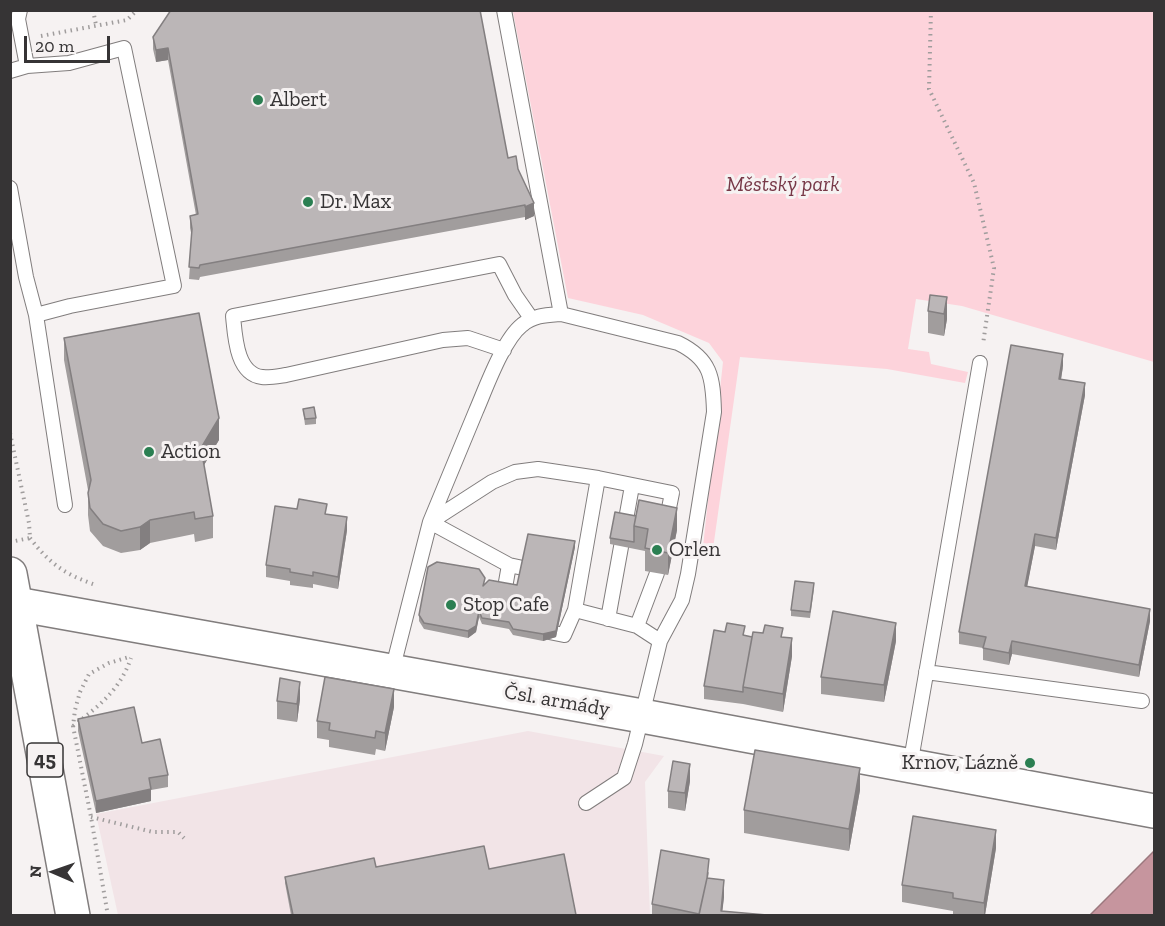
<!DOCTYPE html>
<html>
<head>
<meta charset="utf-8">
<style>
	body { margin:0 }
	#map { position:relative; width:1165px; height:926px; overflow:hidden; background:#f6f2f2; font-family:"Zilla Slab",serif }
	canvas { display:block }
	.frame { position:absolute; inset:0; border:12px solid #363435; pointer-events:none }
	.north { position:absolute; left:24px; top:842px; width:60px; height:60px; -webkit-text-stroke:4px #f6f2f2; paint-order:stroke; rotate:272deg; font-size:16px; font-weight:700; line-height:24px; text-align:center; color:#363435 }
	.north::after { content:''; display:block; margin:auto; width:21px; height:27px; background:#363435; clip-path:polygon(50% 0,100% 100%,50% 72%,0 100%) }
	.scale { position:absolute; left:24px; top:36px; width:86px; height:27px; box-sizing:border-box; border:3px solid #363435; border-top:0; padding-left:8px; font-size:18px; line-height:21px; white-space:nowrap; color:#363435; -webkit-text-stroke:4px #f6f2f2; paint-order:stroke }
</style>
</head>
<body>
<div id="map">
<canvas width="1165" height="926"></canvas>
<div class="frame"></div>
<div class="north">N</div>
<div class="scale">20 m</div>
</div>
<script>
const c = document.querySelector('canvas').getContext('2d');
c.lineJoin = 'round';
function fillPath(path, color) {
  c.fillStyle = color;
  c.fill(path, 'evenodd');
}
function strokePath(path, color, width, dash) {
  c.strokeStyle = color;
  c.lineWidth = width;
  c.lineCap = dash ? 'butt' : 'round';
  c.setLineDash(dash || []);
  c.stroke(path);
}
function write(font, color, halo, rows, align = 'center') {
  c.font = font + ' "Zilla Slab",serif';
  c.lineWidth = 6;
  c.setLineDash([]);
  c.textBaseline = 'middle';
  c.strokeStyle = halo;
  c.fillStyle = color;
  for (const [text, x, y, turn = 0] of rows) {
    c.save();
    c.translate(x, y);
    c.rotate((+turn || 0) * Math.PI / 180);
    c.textAlign = isNaN(turn) ? turn : align;
    if (halo) c.strokeText(text, 0, 0);
    c.fillText(text, 0, 0);
    c.restore();
  }
}
const built = new Path2D(`
	M528 731 664 756 645 782 650 915H118L96 814Z`);
const green = new Path2D(`
	M521 10 1154 11V362L962 306 916 299 908 349 929 352 931 364 968 372 965 383 887 369 740 357 712 556H702L723 362 709 343 643 315 568 298 513 12Z`);
const water = new Path2D(`
	M1154 851V915H1090Z`);
const path = new Path2D(`
	M93 10 96 25
	M931 10 929 89 974 183 994 268 983 344
	M41 36 127 20 137 10
	M10 433 29 523 30 538 10 542
	M30 538C48 562 64 574 93 584
	M73 726C99 706 120 690 131 658
	M91 817 153 832H178L184 838
	M108 916 91 817 73 726 75 710 80 692 89 674 109 663 129 657`);
const service = new Path2D(`
	M504 10 561 314
	M27 66 69 63 124 48 174 286 70 306 36 315
	M10 71 27 66 18 19 20 10
	M10 188 26 277 36 315 65 505
	M504 350 468 338 443 340 286 375C279 376 269 378 262 377 236 374 235 335 233 316L499 264 515 295 531 318
	M598 478 672 493 666 523
	M430 522C445 485 461 448 476 411 486 388 503 340 522 325 534 315 547 315 561 314L678 343C711 359 713 377 714 412L688 574 682 600 660 641
	M430 522 492 482 515 472 538 469 598 478 575 610 564 635 539 630
	M503 599 509 565
	M575 610 637 626 660 641 635 744 624 778 586 803
	M608 619 632 486
	M637 626 657 573
	M392 671 430 522 509 565 537 571
	M926 672 1142 701
	M910 766 980 363`);
const secondary = new Path2D(`
	M16 604 642 716 1154 811`);
const primary = new Path2D(`
	M10 574 73 916`);
const wall = new Path2D(`
	M153 37 508 158 518 169 534 216 525 220V217L200 277 199 280 189 279 192 237 190 228V216L196 215 168 60 156 62 153 49Z
	M947 297V319L944 336 928 333V311Z
	M64 338 219 440 204 465 213 516V538L195 542 194 534 150 543 140 550 121 553 103 546 90 531 88 515V490L64 360Z
	M1063 366 1061 380 1085 395 1056 550 1035 546 1027 586 1150 621 1139 677 1012 654 1009 665 983 660V648L959 644V632Z
	M303 409 316 418V424L305 425Z
	M615 512 677 530 668 575 645 571V551L610 544V538Z
	M327 514 347 530 338 589 313 584V588L290 585V581L266 577V565Z
	M575 547 556 637 543 641 513 635 509 629 482 624 479 617 476 632 468 638 424 629 419 621V615L485 584 517 585Z
	M814 589 810 618 791 616V610Z
	M745 636 752 637H783L792 656 783 712 743 704 704 699V686Z
	M896 641 884 702 821 694V677Z
	M300 699 297 722 277 719V701Z
	M394 707 385 751 376 749 375 755 329 747V740L317 738V721Z
	M78 719 142 743 168 775V787L151 790V801L96 813 78 731Z
	M690 781 685 811 668 808V791Z
	M860 790 849 851 744 833V810Z
	M996 848 985 915H953V911L902 902V885Z
	M376 867 489 869 576 915H291L285 883V877Z
	M709 872 708 878 724 897 722 911 767 915H652V904Z`);
const shadedWall = new Path2D(`
	M168 48V60L156 62V50Z
	M534 203V216L525 220V207Z
	M947 297V319L944 336V314Z
	M1063 354V366L1059 391V379Z
	M1085 383V395L1056 550V538Z
	M219 418V440L201 470V448Z
	M677 508V530L668 575V553Z
	M347 517V530L338 589V577Z
	M150 520V543L140 550V527Z
	M1035 534V546L1025 598V586Z
	M575 541V547L556 637 543 641V634Z
	M1150 609V621L1139 677V665Z
	M479 611V617L476 632 468 638V631Z
	M896 623V641L884 702V685Z
	M792 638V656L783 712V694Z
	M1012 641V654L1009 665V653Z
	M300 682V699L297 722V704Z
	M394 689V707L385 751V733Z
	M690 764V781L685 811V793Z
	M860 768V790L849 851V829Z
	M151 789V801L96 813V801Z
	M996 830V848L985 915H984V903Z
	M724 880V897L722 915 721 911Z`);
const building = new Path2D(`
	M171 10H480L508 158 516 156 518 169 534 203 525 207V205L200 265 199 268 189 267 192 229 190 216 198 214 168 48 156 50 153 37Z
	M930 295 947 297 944 314 928 311Z
	M199 313 219 418 201 448 213 516 195 519 194 512 150 520 140 527 121 531 103 524 90 508 88 493 91 480 64 338Z
	M1011 345 1063 354 1059 379 1085 383 1056 538 1035 534 1025 586 1150 609 1139 665 1012 641 1009 653 983 648 986 637 959 632Z
	M314 407 316 418 305 419 303 409Z
	M299 499 327 504 325 514 347 517 338 577 313 572V576L290 572V569L266 565 275 506 297 509Z
	M639 500 677 508 668 553 645 548 648 529 634 526Z
	M615 512 636 516 634 526V542L610 538Z
	M528 534 575 541 556 631 543 634 513 629 509 622 482 618 479 611 476 626 468 631 424 623 419 615 428 567 437 562 479 569 485 578 483 586 489 580 517 585Z
	M795 581 814 583 810 612 791 610Z
	M833 611 896 623 884 685 821 677Z
	M727 623 745 626 743 635 752 637 743 687V692L704 686 714 630 725 632Z
	M765 625 783 628 781 637 792 638 783 694 743 687 753 632 763 633Z
	M325 677 394 689 385 733 376 731 375 738 329 730 330 723 317 721Z
	M280 678 300 682 297 704 277 701Z
	M134 707 142 743 160 739 168 775 149 778 151 789 96 801 78 719Z
	M755 750 860 768 849 829 744 810Z
	M673 761 690 764 685 793 668 791Z
	M913 816 996 830 984 903 953 898V893L902 885Z
	M484 846 489 869 564 854 576 915H293L285 877 374 858 376 867Z
	M661 850 709 859 707 878 699 914 652 904Z
	M707 878 724 880 721 911 767 915H699Z`);
const markers = [
	[258,100,6,"#2b7f52"],
	[308,202,6,"#2b7f52"],
	[149,452,6,"#2b7f52"],
	[657,550,6,"#2b7f52"],
	[451,605,6,"#2b7f52"],
	[1030,763,6,"#2b7f52"]
];
const shields = [
	[45,760,36]
];
const shieldNames = [
	["45",45,760]
];
const poiNames = [
	["Albert",270,100],
	["Dr. Max",320,202],
	["Action",161,452],
	["Orlen",669,550],
	["Stop Cafe",463,605],
	["Krnov, Lázně",1018,763,"right"]
];
const parkNames = [
	["Městský park",783,185]
];
const streetNames = [
	["Čsl. armády",557,701,10]
];
fillPath(built, '#f2e4e7');
fillPath(green, '#fdd3db');
fillPath(water, '#c6959e');
strokePath(water, '#9b787e', 1.5);
strokePath(service, '#817d7d', 16);
strokePath(secondary, '#817d7d', 36);
strokePath(primary, '#817d7d', 36);
strokePath(path, '#a09d9d', 4, [1.5, 4.5]);
strokePath(service, '#fff', 14);
strokePath(secondary, '#fff', 33);
strokePath(primary, '#fff', 33);
fillPath(wall, '#a19d9d');
fillPath(shadedWall, '#837f80');
fillPath(building, '#bbb6b7');
strokePath(building, '#837f80', 1.5);
for (const [x, y, r, color] of markers) {
  const dot = new Path2D();
  dot.arc(x, y, r, 0, 2 * Math.PI);
  c.fillStyle = color;
  c.fill(dot);
  strokePath(dot, '#f6f2f2', 2);
}
for (const [x, y, w] of shields) {
  const box = new Path2D();
  box.roundRect(x - w / 2, y - 17, w, 34, 4.5);
  c.fillStyle = '#f6f2f2';
  c.fill(box);
  strokePath(box, '#363435', 1.5);
}
write('bold 20px', '#363435', null, shieldNames);
write('21px', '#363435', '#f6f2f2', poiNames, 'left');
write('italic 21px', '#773847', '#f6f2f2', parkNames);
write('21px', '#363435', '#f6f2f2', streetNames);
</script>
</body>
</html>
